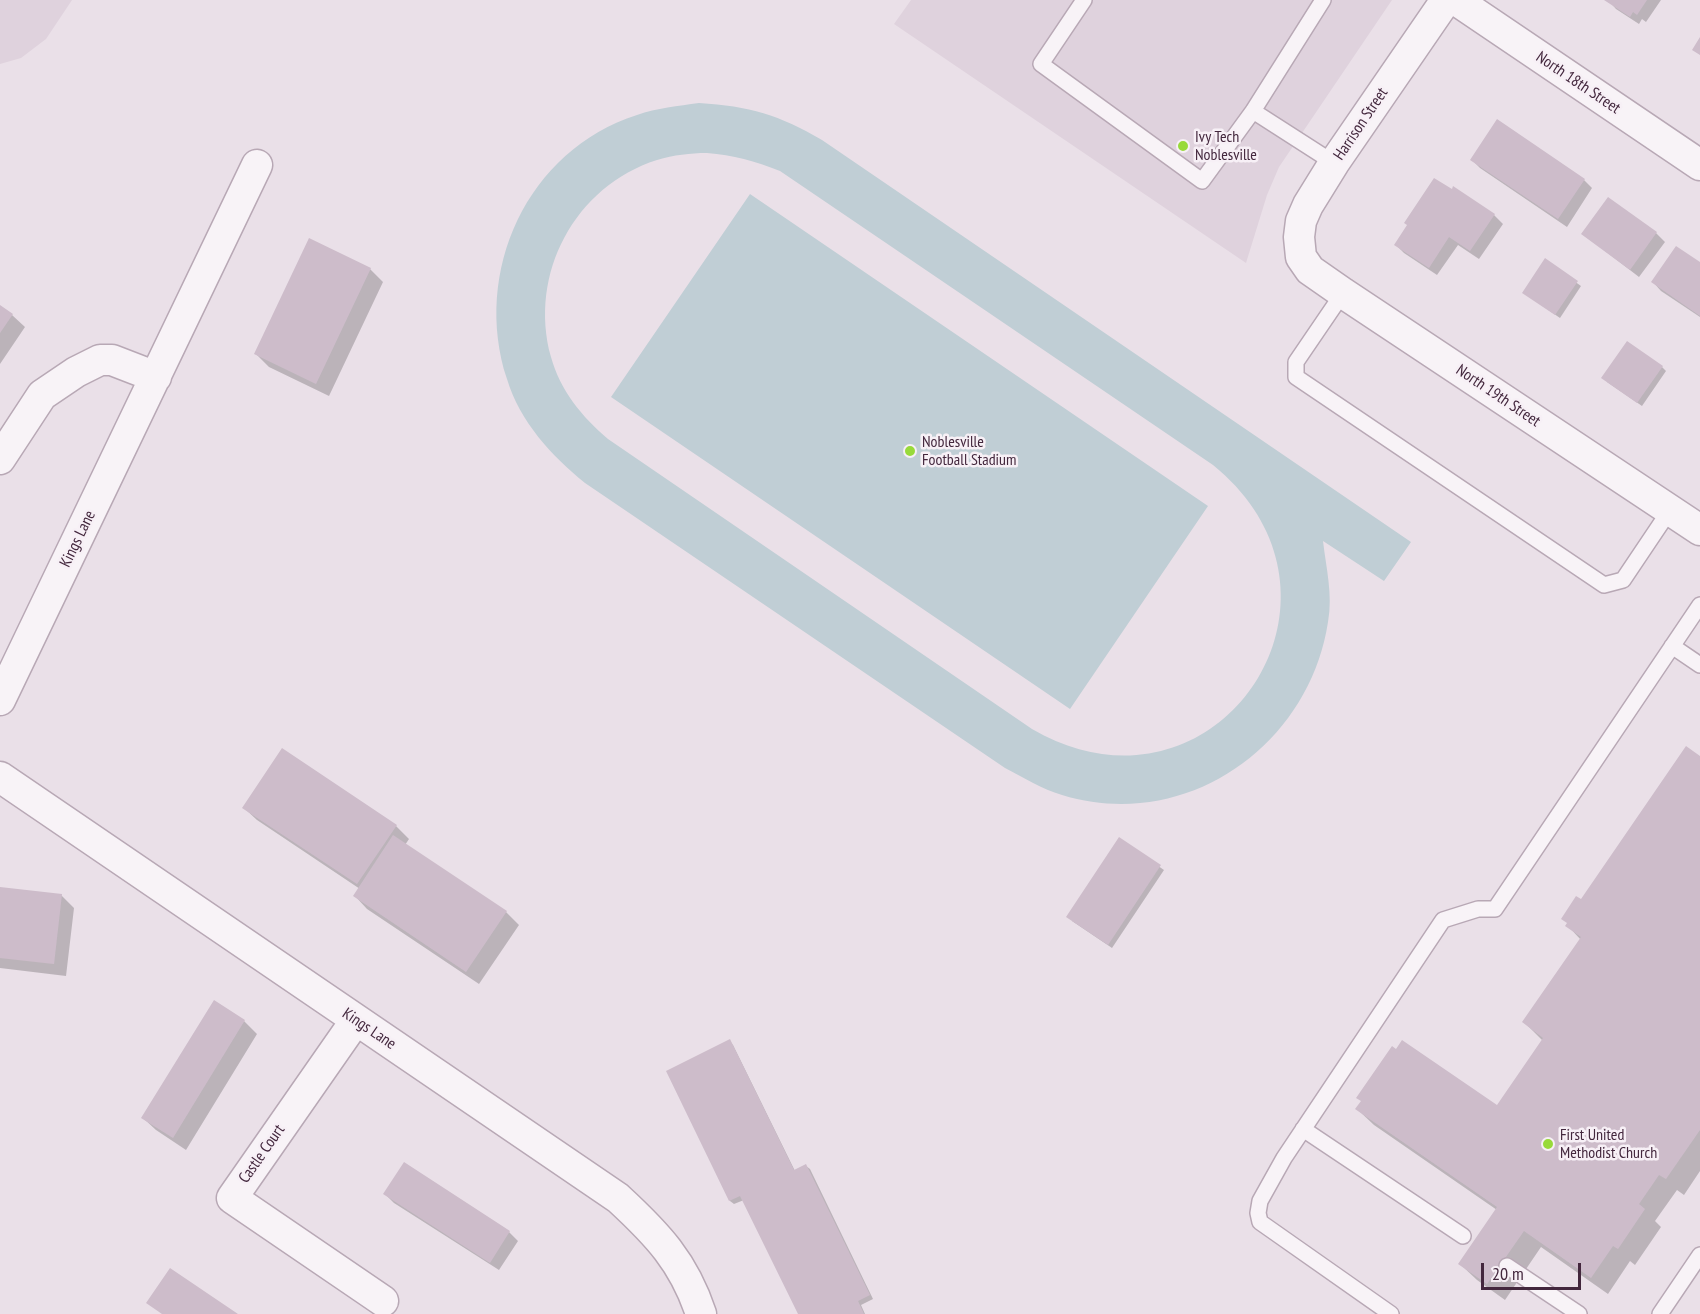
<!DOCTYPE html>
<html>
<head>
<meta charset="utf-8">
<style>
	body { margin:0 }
	#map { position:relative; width:1700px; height:1314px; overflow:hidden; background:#eae0e8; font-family:"PT Sans Narrow",sans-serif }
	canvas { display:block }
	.scale { position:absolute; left:1481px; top:1263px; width:100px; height:27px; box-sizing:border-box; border:3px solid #43273d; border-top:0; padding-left:8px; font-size:18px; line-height:21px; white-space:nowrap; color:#43273d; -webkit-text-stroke:4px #f7f0f6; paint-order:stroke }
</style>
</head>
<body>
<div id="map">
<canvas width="1700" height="1314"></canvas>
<div class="scale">20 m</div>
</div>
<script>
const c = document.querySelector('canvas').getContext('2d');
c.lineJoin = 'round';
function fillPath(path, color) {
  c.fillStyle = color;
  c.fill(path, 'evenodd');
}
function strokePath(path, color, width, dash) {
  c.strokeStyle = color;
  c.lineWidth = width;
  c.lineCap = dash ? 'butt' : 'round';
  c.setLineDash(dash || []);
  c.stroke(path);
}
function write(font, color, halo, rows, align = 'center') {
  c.font = font + ' "PT Sans Narrow",sans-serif';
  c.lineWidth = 5;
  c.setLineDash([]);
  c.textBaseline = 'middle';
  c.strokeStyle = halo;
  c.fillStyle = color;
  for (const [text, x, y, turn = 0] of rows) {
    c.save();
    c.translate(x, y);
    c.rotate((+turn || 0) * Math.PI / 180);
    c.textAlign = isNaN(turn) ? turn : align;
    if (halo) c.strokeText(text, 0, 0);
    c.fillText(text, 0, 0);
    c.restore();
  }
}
const built = new Path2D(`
	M0 0H72L46 39 21 58 0 64Z
	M911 0H1392L1279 167 1267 195 1246 263 894 24Z`);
const green = new Path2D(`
	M699 103C750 106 779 115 822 140L1411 542 1384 581 1323 541C1326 568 1333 594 1328 622 1309 746 1186 833 1062 795 1042 789 1024 778 1005 768L585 483C551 455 520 422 507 379 472 272 527 150 637 115 657 108 678 106 699 103ZM707 153C733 155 755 161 780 171L1213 465C1377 598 1215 835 1032 729L608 439C582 417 560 390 551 357 528 274 575 186 657 160 674 155 690 153 707 153Z
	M750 194 1208 506 1070 709 611 397Z`);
const shadow = new Path2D(`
	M1608 0H1661L1646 22 1642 19 1639 24 1616 9Z
	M1472 160 1584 180 1592 188 1567 227 1480 168Z
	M1454 188 1494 215 1503 224 1479 259 1458 245 1437 275 1404 253 1396 245 1408 225Z
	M1608 199 1656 233 1665 242 1639 277 1583 234Z
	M1546 261 1581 286 1560 318 1528 296Z
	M1700 264V317L1661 291 1653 282Z
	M370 269 383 282 329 396 269 367 256 354Z
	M0 307 12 315 25 327 0 364Z
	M1662 367 1666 371 1642 406 1607 382Z
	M1700 758V1171L1684 1195 1677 1190 1655 1221 1661 1227 1635 1265 1630 1261 1608 1294 1541 1247 1505 1300 1477 1280 1460 1264 1497 1210 1374 1125 1357 1109 1498 1107 1543 1041 1524 1022 1581 940 1567 925 1582 901Z
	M244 808 396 826 409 839 405 845 506 912 519 925 479 984 367 909 355 896 360 889 257 820Z
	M1119 839 1164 870 1112 948 1072 921Z
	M0 889 61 895 74 908 66 976 0 968Z
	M244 1021 257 1034 186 1150 156 1130 143 1118Z
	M729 1041 733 1045 795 1171 806 1166 810 1169 873 1299 861 1305 865 1314H800L744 1200 734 1204 730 1201 668 1072Z
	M404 1164 509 1232 518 1241 499 1270 394 1203 385 1194Z`);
const building = new Path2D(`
	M1604 0H1647L1637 15 1633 12 1630 17Z
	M1700 37V55L1692 50Z
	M1497 119 1585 179 1558 219 1470 160Z
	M1434 178 1452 189 1453 186 1495 214 1470 251 1449 237 1429 268 1394 245 1407 225 1404 223Z
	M1608 197 1657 232 1630 270 1581 234Z
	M309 238 371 268 316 384 254 354Z
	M1676 246 1700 262V316L1651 282Z
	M1545 258 1578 281 1555 315 1522 293Z
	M0 305 13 314 0 333Z
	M1627 341 1663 366 1637 403 1601 378Z
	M1686 746 1700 756V1130L1666 1179 1659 1175 1639 1204 1645 1209 1618 1249 1613 1246 1591 1278 1524 1231 1487 1284 1458 1264 1497 1207 1355 1109 1361 1101 1356 1098 1392 1046 1396 1049 1402 1040 1497 1105 1543 1038 1522 1022 1581 937 1565 926 1567 923 1561 919 1576 896 1581 899Z
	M282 748 397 825 357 884 242 808Z
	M393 835 507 911 466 972 353 896Z
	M1119 837 1161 865 1108 945 1066 917Z
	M0 887 62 894 54 964 0 958Z
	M214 1000 245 1020 173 1138 141 1118Z
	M730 1039 794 1170 806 1164 870 1295 858 1301 864 1314H798L740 1196 729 1201 666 1071Z
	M404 1162 510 1231 490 1263 383 1194Z
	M170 1268 238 1314H162L146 1303Z`);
const service = new Path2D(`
	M1084 0 1041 64 1202 181 1253 111 1323 0
	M1253 111 1334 163
	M1343 293 1296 362V377L1604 585 1623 580 1670 510
	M1672 646 1700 665
	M1303 1129 1463 1236
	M1507 1266 1579 1314
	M1391 1314 1260 1222 1258 1213 1260 1201 1284 1158 1443 920 1478 909H1495L1700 605
	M1660 1314 1700 1255`);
const minor = new Path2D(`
	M1446 0 1334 163 1308 205 1301 221 1299 237 1301 257 1310 270 1343 293 1700 530
	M1456 0 1700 165
	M0 459 42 395 76 372 100 360H112L156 377
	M0 700 257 165
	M0 777 618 1198C657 1234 684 1262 701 1314
	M356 1020 232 1198 383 1301`);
const markers = [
	[1183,146,6,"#98da3a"],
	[910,451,6,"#98da3a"],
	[1548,1144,6,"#98da3a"]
];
const streetNames = [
	["North 18th Street",1578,83,34],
	["Harrison Street",1361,124,-56],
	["North 19th Street",1498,396,34],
	["Kings Lane",78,539,-64],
	["Kings Lane",369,1029,34],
	["Castle Court",262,1154,-55]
];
const poiNames = [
	["Ivy Tech",1195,137],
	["Noblesville",1195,155],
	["Noblesville",922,442],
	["Football Stadium",922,460],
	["First United",1560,1135],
	["Methodist Church",1560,1153]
];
fillPath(built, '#dfd2dd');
fillPath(green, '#c0ced5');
fillPath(shadow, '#0003');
fillPath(building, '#cdbcca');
strokePath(service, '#b8a8b5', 18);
strokePath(minor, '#b8a8b5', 33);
strokePath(service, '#f8f3f7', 15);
strokePath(minor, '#f8f3f7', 30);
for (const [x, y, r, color] of markers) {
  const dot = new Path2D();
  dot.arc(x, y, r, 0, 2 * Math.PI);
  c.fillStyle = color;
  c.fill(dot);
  strokePath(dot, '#f7f0f6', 2);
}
write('16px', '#43273d', '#f7f0f6', streetNames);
write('16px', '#43273d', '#f7f0f6', poiNames, 'left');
</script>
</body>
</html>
